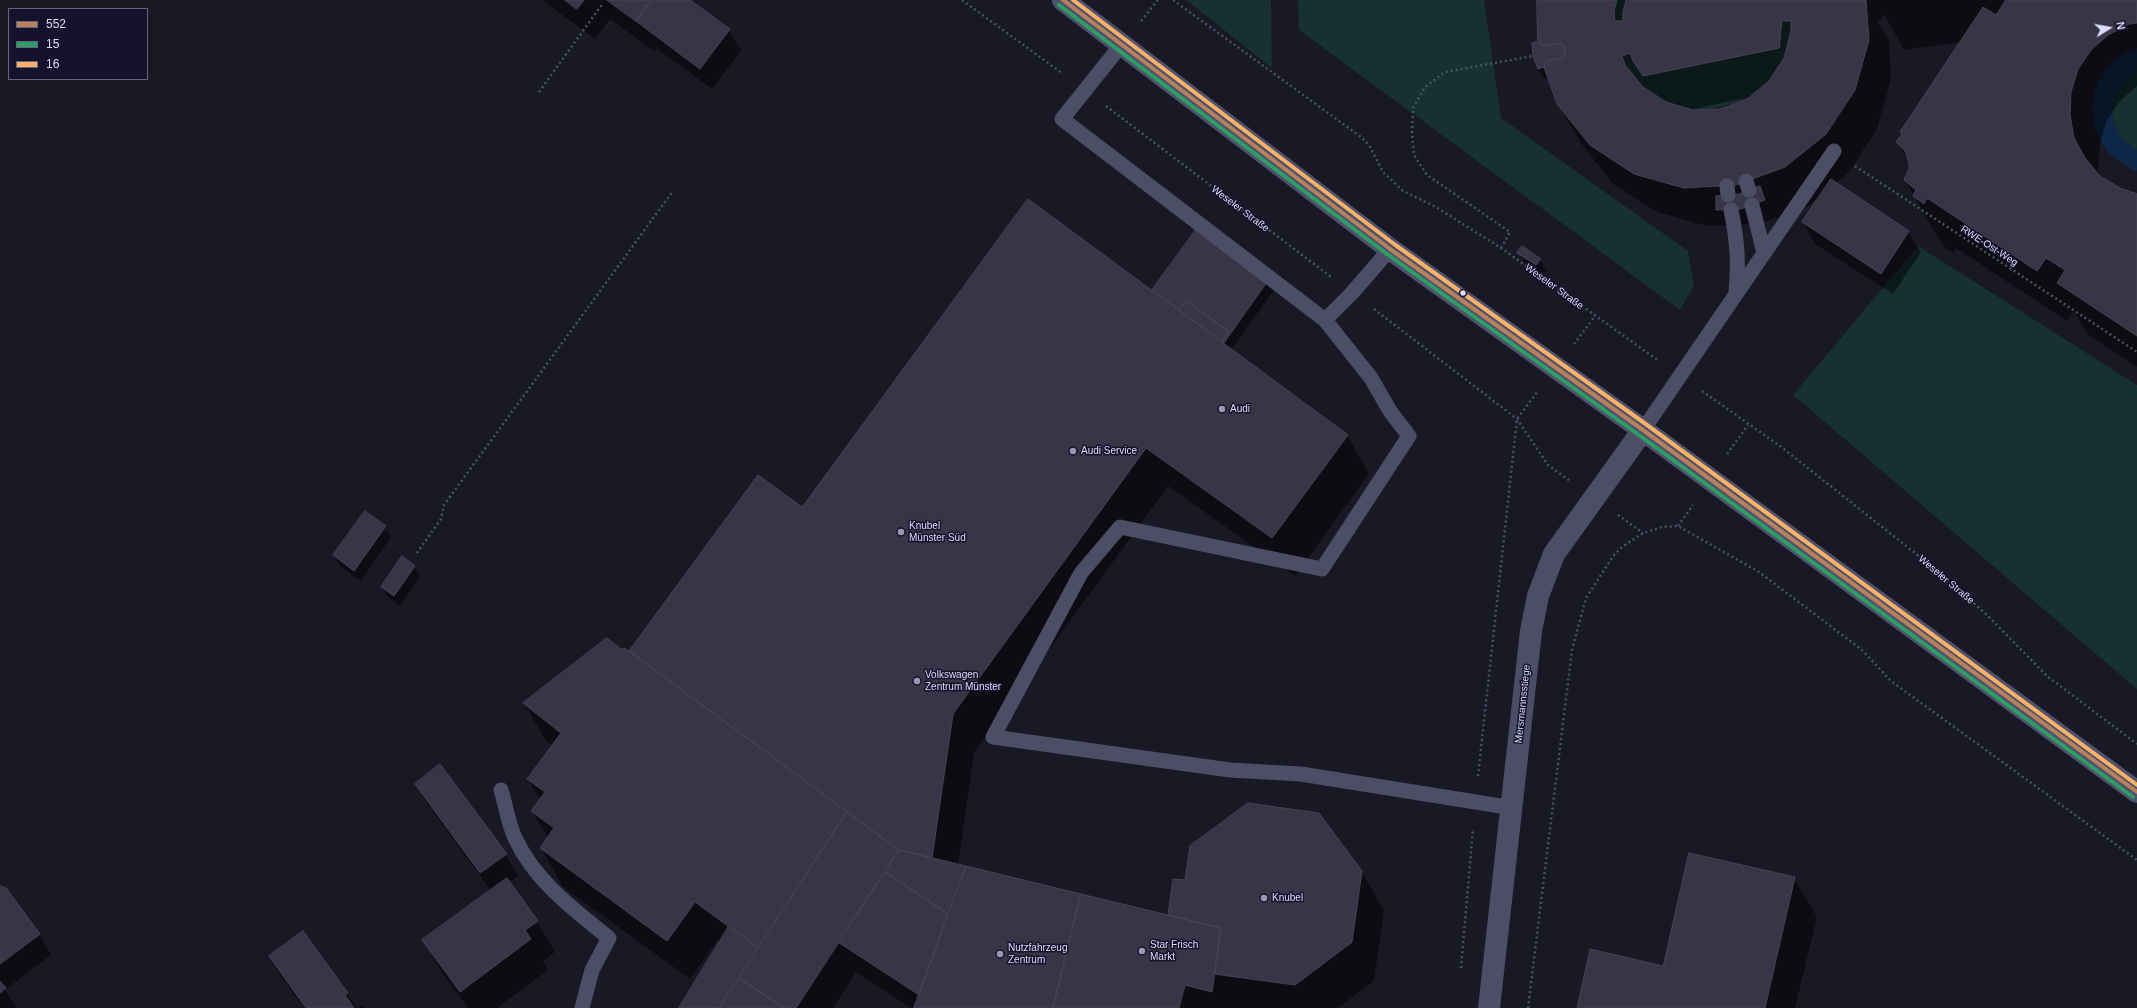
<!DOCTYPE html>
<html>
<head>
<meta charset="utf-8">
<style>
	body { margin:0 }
	#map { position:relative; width:2137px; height:1008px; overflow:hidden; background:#191825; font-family:Arial,sans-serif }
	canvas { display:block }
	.legend { position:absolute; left:8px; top:8px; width:140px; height:72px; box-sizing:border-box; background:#15122b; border:1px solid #66637f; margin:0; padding:5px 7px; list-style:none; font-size:12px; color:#dfddfe }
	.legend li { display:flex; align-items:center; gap:8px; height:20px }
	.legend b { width:20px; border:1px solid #66637f }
	.north { position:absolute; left:2089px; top:8px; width:40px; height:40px; -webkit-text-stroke:3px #15122b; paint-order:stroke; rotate:79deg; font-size:11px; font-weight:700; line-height:16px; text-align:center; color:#dfddfe }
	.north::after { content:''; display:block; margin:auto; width:14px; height:18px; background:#dfddfe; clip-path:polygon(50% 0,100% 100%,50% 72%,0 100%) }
</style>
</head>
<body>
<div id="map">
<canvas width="2137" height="1008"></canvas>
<ul class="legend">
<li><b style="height:5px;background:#b6815c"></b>552</li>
<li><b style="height:5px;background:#2e9e66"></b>15</li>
<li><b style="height:5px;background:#f9b267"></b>16</li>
</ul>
<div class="north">N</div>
</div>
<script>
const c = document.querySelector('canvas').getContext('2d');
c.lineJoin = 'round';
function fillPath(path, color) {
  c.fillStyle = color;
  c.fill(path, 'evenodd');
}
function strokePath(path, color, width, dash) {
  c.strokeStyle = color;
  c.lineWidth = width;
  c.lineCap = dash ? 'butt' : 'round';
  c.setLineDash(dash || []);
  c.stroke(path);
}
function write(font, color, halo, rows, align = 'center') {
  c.font = font + ' Arial,sans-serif';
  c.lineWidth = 3;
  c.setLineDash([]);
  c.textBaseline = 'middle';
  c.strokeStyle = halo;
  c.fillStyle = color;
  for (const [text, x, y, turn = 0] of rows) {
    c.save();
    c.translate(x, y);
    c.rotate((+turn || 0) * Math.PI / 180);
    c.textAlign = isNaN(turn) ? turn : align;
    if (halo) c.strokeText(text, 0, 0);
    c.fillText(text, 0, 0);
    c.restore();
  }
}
const green = new Path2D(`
	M1186 0H1271L1272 68Z
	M1298 0H1484L1501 118 1688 251 1694 285 1680 310 1299 30Z
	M1617 0H1626L1623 12V21H1615L1614 11Z
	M1782 21H1791C1792 116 1656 144 1622 56L1630 53 1633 61 1643 76 1779 48Z
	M2137 71V150C2102 128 2106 94 2137 71Z
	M1918 246 2137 385V689L1793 395Z`);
const water = new Path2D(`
	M2137 48V71C2106 94 2102 128 2137 150V171C2131 170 2126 166 2121 162 2077 135 2086 61 2137 48Z`);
const shadow = new Path2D(`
	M542 0H688L729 30 741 51 712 89 656 48 654 51 610 19 595 39Z
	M1538 0H2137V86L2120 101 2107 120 2100 143 2098 166 2100 177 2119 189 2137 195V367L2087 334 2074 311 2067 321 1956 248 1953 253 1943 246 1905 180 1910 169V164L1897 142 1961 42 1904 50 1884 14 1881 20H1877L1889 41 1891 79 1877 129 1848 173 1836 183 1908 231 1921 252 1893 294 1815 244 1803 222 1820 196 1808 206 1759 224 1707 226 1657 212 1613 184 1581 143 1558 104 1549 78 1544 79 1538 69 1534 56 1539 43ZM1750 97 1721 110 1689 111V110Z
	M1199 229 1274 290 1231 350 1347 435 1369 474 1295 576 1168 486 974 753 958 865 1169 916 1174 880 1186 881 1361 871 1384 910 1374 981 1338 1008H911L856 972 833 1008H679L721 942 718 940 690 979 563 887 541 848 548 838 532 811 540 800 528 779 553 746 546 741 524 703 623 651 629 653 759 476 802 508 1156 295 1154 290Z
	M1519 253 1540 260 1546 270 1543 275 1525 263Z
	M385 527 391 537 361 581 340 566 334 555Z
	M414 566 420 577 400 606 388 597 382 587Z
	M440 766 506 855 518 876 509 882 537 922 555 952 543 961 548 970 497 1008H468L441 971 423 940 491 891 428 805 416 784Z
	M1794 878 1817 917 1795 1008H1578L1664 967Z
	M0 887 39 934 51 955 5 990 16 1008H0Z
	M270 957 347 993 356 1008H304L282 978Z
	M363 1005 365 1008H358Z`);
const building = new Path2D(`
	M565 0H584L577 9Z
	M607 0H651L636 21Z
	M651 0H690L730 29 700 69 636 21Z
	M1537 0H1617L1614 11 1615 21H1623V12L1626 0H1866L1869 40 1855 90 1826 134 1785 167 1736 185 1684 188 1634 174 1590 145 1557 104 1544 67 1547 61 1563 58 1565 53 1564 46 1560 43 1544 46 1538 42ZM1782 21H1791V31L1784 58 1769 81 1747 99 1721 109 1693 110 1666 102 1643 87 1625 65 1622 56 1630 53 1633 61 1643 76 1779 48Z
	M2006 0H2137V23L2129 24 2108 35 2091 50 2078 69 2071 92 2070 115 2074 138 2085 158 2100 176 2120 188 2137 194V336L2057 283 2065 270 2046 258 2037 271 1927 198 1924 204 1913 196 1916 190 1904 180 1909 169V163L1905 151 1896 142 1902 134 1900 132 1983 7 1996 15Z
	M1538 42 1543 46 1560 43 1564 46 1565 53 1563 58 1547 61 1544 67 1538 69 1533 56 1532 43Z
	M1831 179 1909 231 1881 274 1802 222Z
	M1760 186 1765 200 1741 209 1716 210V196L1739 194Z
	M1028 199 1348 435 1272 538 1146 448 953 714 932 858 899 850 629 651 758 475 802 507Z
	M1198 227 1269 279 1224 343 1222 341 1229 332 1187 301 1179 310 1152 290Z
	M1522 246 1541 259 1536 265 1517 253Z
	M1187 301 1229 332 1222 341 1179 310Z
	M365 511 386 526 354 571 333 555Z
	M402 556 415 566 394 596 381 587Z
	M607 638 622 650 624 648 629 651 847 812 758 948 695 902 667 941 540 848 554 828 531 811 545 792 527 779 561 733 523 703Z
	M440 764 507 854 480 873 415 784Z
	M1248 803 1319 813 1362 871 1352 942 1295 985 1214 974 1221 928 1168 915 1173 879 1185 880 1190 846Z
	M847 812 899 850 796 1008H784L739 978Z
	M899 850 966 866 948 914 885 872Z
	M1689 853 1795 877 1765 1008H1577L1590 949 1663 966Z
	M966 866 1081 894 1053 1008H914Z
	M885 872 948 914 919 995 838 942Z
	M507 878 538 921 525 930 531 939 460 992 422 940Z
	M0 886 6 888 40 934 0 964Z
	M1081 894 1221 928 1212 992 1185 985 1179 1008H1053Z
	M729 926 758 948 719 1008H679Z
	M303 931 348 993 345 995 354 1008H306L269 956Z
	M739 978 784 1008H719Z
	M0 981 6 988 0 993Z`);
const path = new Path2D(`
	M962 0 1063 74
	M1173 0 1361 137 1369 145 1383 172 1403 191 1436 207 1501 248 1659 361
	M1141 21 1158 0
	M539 92 603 3
	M1106 106 1331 277
	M1855 166 2137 352
	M1501 248 1510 232 1427 175 1414 155 1412 134 1413 108 1425 87 1445 72 1533 56
	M1374 309 1517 419 1548 465 1570 481
	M1574 344 1595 316
	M1702 391 1780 446 1915 553 1985 613 2047 676 2137 744
	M1727 454 1748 425
	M1618 515 1643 533
	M1678 526 1693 505
	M417 553 441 519 444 505 673 191
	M1478 776 1517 419 1538 391
	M1461 968 1473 829
	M1528 1008 1572 650 1586 598 1614 555 1622 547 1643 533 1662 527 1678 526 1759 572 1862 650 1891 681 2137 860`);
const service = new Path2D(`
	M1122 44 1062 119 1325 320 1371 378 1390 411 1409 436 1322 569 1120 527 1081 573 993 737 1230 770 1301 774 1513 808
	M1746 181 1749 190
	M1727 186 1728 195
	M1752 205 1763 249 1765 252
	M1731 210C1737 240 1739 260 1736 292
	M1325 320 1352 293 1390 249
	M1643 430 1834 151
	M501 790C506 806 508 823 515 838 535 881 573 909 609 938L592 970 582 1008`);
const tertiary = new Path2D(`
	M1489 1008 1531 631 1538 596 1554 554 1643 430`);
const secondary = new Path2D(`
	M1063 0 1390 249 1643 430 2137 792`);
const bus1 = new Path2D(`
	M1063 0 1390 249 1643 430 2137 792`);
const bus2 = new Path2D(`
	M1059 5 1387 254 1639 435 2133 797`);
const bus3 = new Path2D(`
	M1073 0 1394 244 1647 425 2137 785`);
const markers = [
	[1463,293,3.5,"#dfddfe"],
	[1222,409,4,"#9a98b2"],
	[1073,451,4,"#9a98b2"],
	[901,532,4,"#9a98b2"],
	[917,681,4,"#9a98b2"],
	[1264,898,4,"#9a98b2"],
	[1142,951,4,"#9a98b2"],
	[1000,954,4,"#9a98b2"]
];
const streetNames = [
	["Weseler Straße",1240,209,37],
	["RWE-Ost-Weg",1989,246,33],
	["Weseler Straße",1554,287,36],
	["Weseler Straße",1946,580,40],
	["Mersmannsstiege",1523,704,-84]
];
const poiNames = [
	["Audi",1230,409],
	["Audi Service",1081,451],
	["Knubel",909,526],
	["Münster Süd",909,538],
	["Volkswagen",925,675],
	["Zentrum Münster",925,687],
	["Knubel",1272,898],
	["Star Frisch",1150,945],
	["Markt",1150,957],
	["Nutzfahrzeug",1008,948],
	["Zentrum",1008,960]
];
fillPath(green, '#163130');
fillPath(water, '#0f284a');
fillPath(shadow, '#0007');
fillPath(building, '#383646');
strokePath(building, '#454358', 1);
strokePath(path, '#475461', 2.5, [2, 3]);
strokePath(service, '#4d4e66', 15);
strokePath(tertiary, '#4d4e66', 22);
strokePath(secondary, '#50526b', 22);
strokePath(bus1, '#b6815c', 4);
strokePath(bus2, '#2e9e66', 4);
strokePath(bus3, '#f9b267', 4);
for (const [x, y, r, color] of markers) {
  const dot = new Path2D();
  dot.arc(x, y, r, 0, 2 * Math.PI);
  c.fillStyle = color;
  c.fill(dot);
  strokePath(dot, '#15122b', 1.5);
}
write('10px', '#dfddfe', '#15122b', streetNames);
write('10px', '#dfddfe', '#15122b', poiNames, 'left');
</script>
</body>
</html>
